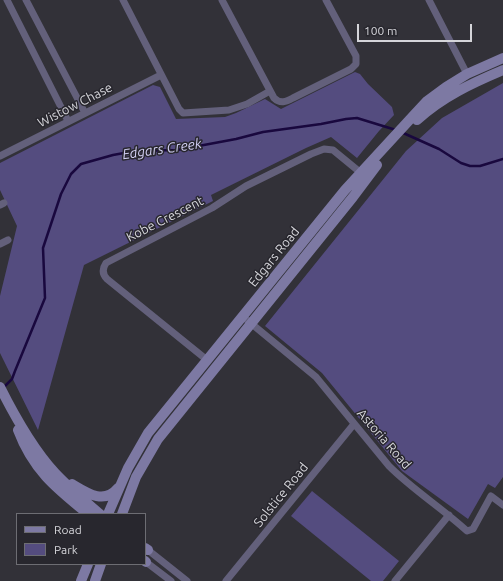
<!DOCTYPE html>
<html>
<head>
<meta charset="utf-8">
<style>
	body { margin:0 }
	#map { position:relative; width:503px; height:581px; overflow:hidden; background:#323138; font-family:Ubuntu,sans-serif }
	canvas { display:block }
	.legend { position:absolute; left:16px; top:513px; width:130px; height:52px; box-sizing:border-box; background:#28272e; border:1px solid #6d6d73; margin:0; padding:5px 7px; list-style:none; font-size:12px; color:#d5d5da }
	.legend li { display:flex; align-items:center; gap:8px; height:20px }
	.legend b { width:20px; border:1px solid #6d6d73 }
	.scale { position:absolute; left:357px; top:24px; width:115px; height:18px; box-sizing:border-box; border:2px solid #d5d5da; border-top:0; padding-left:5px; font-size:12px; line-height:14px; white-space:nowrap; color:#d5d5da; -webkit-text-stroke:3px #28272e; paint-order:stroke }
</style>
</head>
<body>
<div id="map">
<canvas width="503" height="581"></canvas>
<ul class="legend">
<li><b style="height:5px;background:#7d79a3"></b>Road</li>
<li><b style="height:11px;background:#544c7f"></b>Park</li>
</ul>
<div class="scale">100 m</div>
</div>
<script>
const c = document.querySelector('canvas').getContext('2d');
c.lineJoin = 'round';
function fillPath(path, color) {
  c.fillStyle = color;
  c.fill(path, 'evenodd');
}
function strokePath(path, color, width, dash) {
  c.strokeStyle = color;
  c.lineWidth = width;
  c.lineCap = dash ? 'butt' : 'round';
  c.setLineDash(dash || []);
  c.stroke(path);
}
function write(font, color, halo, rows, align = 'center') {
  c.font = font + ' Ubuntu,sans-serif';
  c.lineWidth = 3;
  c.setLineDash([]);
  c.textBaseline = 'middle';
  c.strokeStyle = halo;
  c.fillStyle = color;
  for (const [text, x, y, turn = 0] of rows) {
    c.save();
    c.translate(x, y);
    c.rotate((+turn || 0) * Math.PI / 180);
    c.textAlign = isNaN(turn) ? turn : align;
    if (halo) c.strokeText(text, 0, 0);
    c.fillText(text, 0, 0);
    c.restore();
  }
}
const green = new Path2D(`
	M355 72 360 74 368 84 392 107 394 115 379 131 357 158 331 137 306 148 211 195 213 201 84 265 38 430 0 353V296L17 226 0 190V163L153 85 160 87 176 119 225 117 236 113 265 99 281 109Z
	M503 83V477L495 488 488 484 468 519 402 471 322 373 265 326 406 151 442 118Z
	M312 491 399 561 383 581H371L291 516Z`);
const stream = new Path2D(`
	M401 132 439 149 461 163 470 166H480L503 159
	M3 388 12 379 15 371 45 298 43 248 61 194 71 174 81 164 113 155 135 151 177 150 236 139 263 132 321 124 346 119 357 118 396 130`);
const street = new Path2D(`
	M7 0 68 121
	M26 0 85 113
	M123 0 179 109 183 113 229 110 247 104 270 91
	M222 0 274 98C280 104 286 102 293 98L351 69 356 64V56L326 0
	M429 0 467 74
	M0 156 161 75
	M0 205 4 203
	M0 244 8 240
	M247 320 316 377 389 466C413 490 442 508 467 531L473 529 491 496 503 505
	M207 360 107 279C102 274 102 269 106 263L212 208 246 186 311 154 324 149 333 150 361 173
	M148 550 187 581
	M146 562 171 581
	M226 581 354 424
	M395 581 449 515`);
const secondary = new Path2D(`
	M417 120C442 97 472 83 503 70
	M0 387C15 417 32 448 55 473 69 488 85 501 100 514
	M18 430C33 470 56 488 88 514
	M72 484C87 493 104 505 118 488
	M108 514 128 468 148 433 345 190 414 115 427 101 446 87 467 74 503 58
	M122 514 136 477 158 439 353 197 377 165
	M145 548 148 550
	M145 561 146 562
	M81 581 88 564
	M95 581 101 564`);
const streetNames = [
	["Wistow Chase",75,105,-27],
	["Kobe Crescent",165,219,-27],
	["Edgars Road",274,257,-51],
	["Astoria Road",384,439,49],
	["Solstice Road",281,495,-51]
];
const waterNames = [
	["Edgars Creek",162,149,-8]
];
fillPath(green, '#544c7f');
strokePath(stream, '#19083e', 2.5);
strokePath(street, '#63607b', 7);
strokePath(secondary, '#7d79a3', 10);
write('13px', '#d5d5da', '#28272e', streetNames);
write('italic 14px', '#d0cdf1', '#28272e', waterNames);
</script>
</body>
</html>
